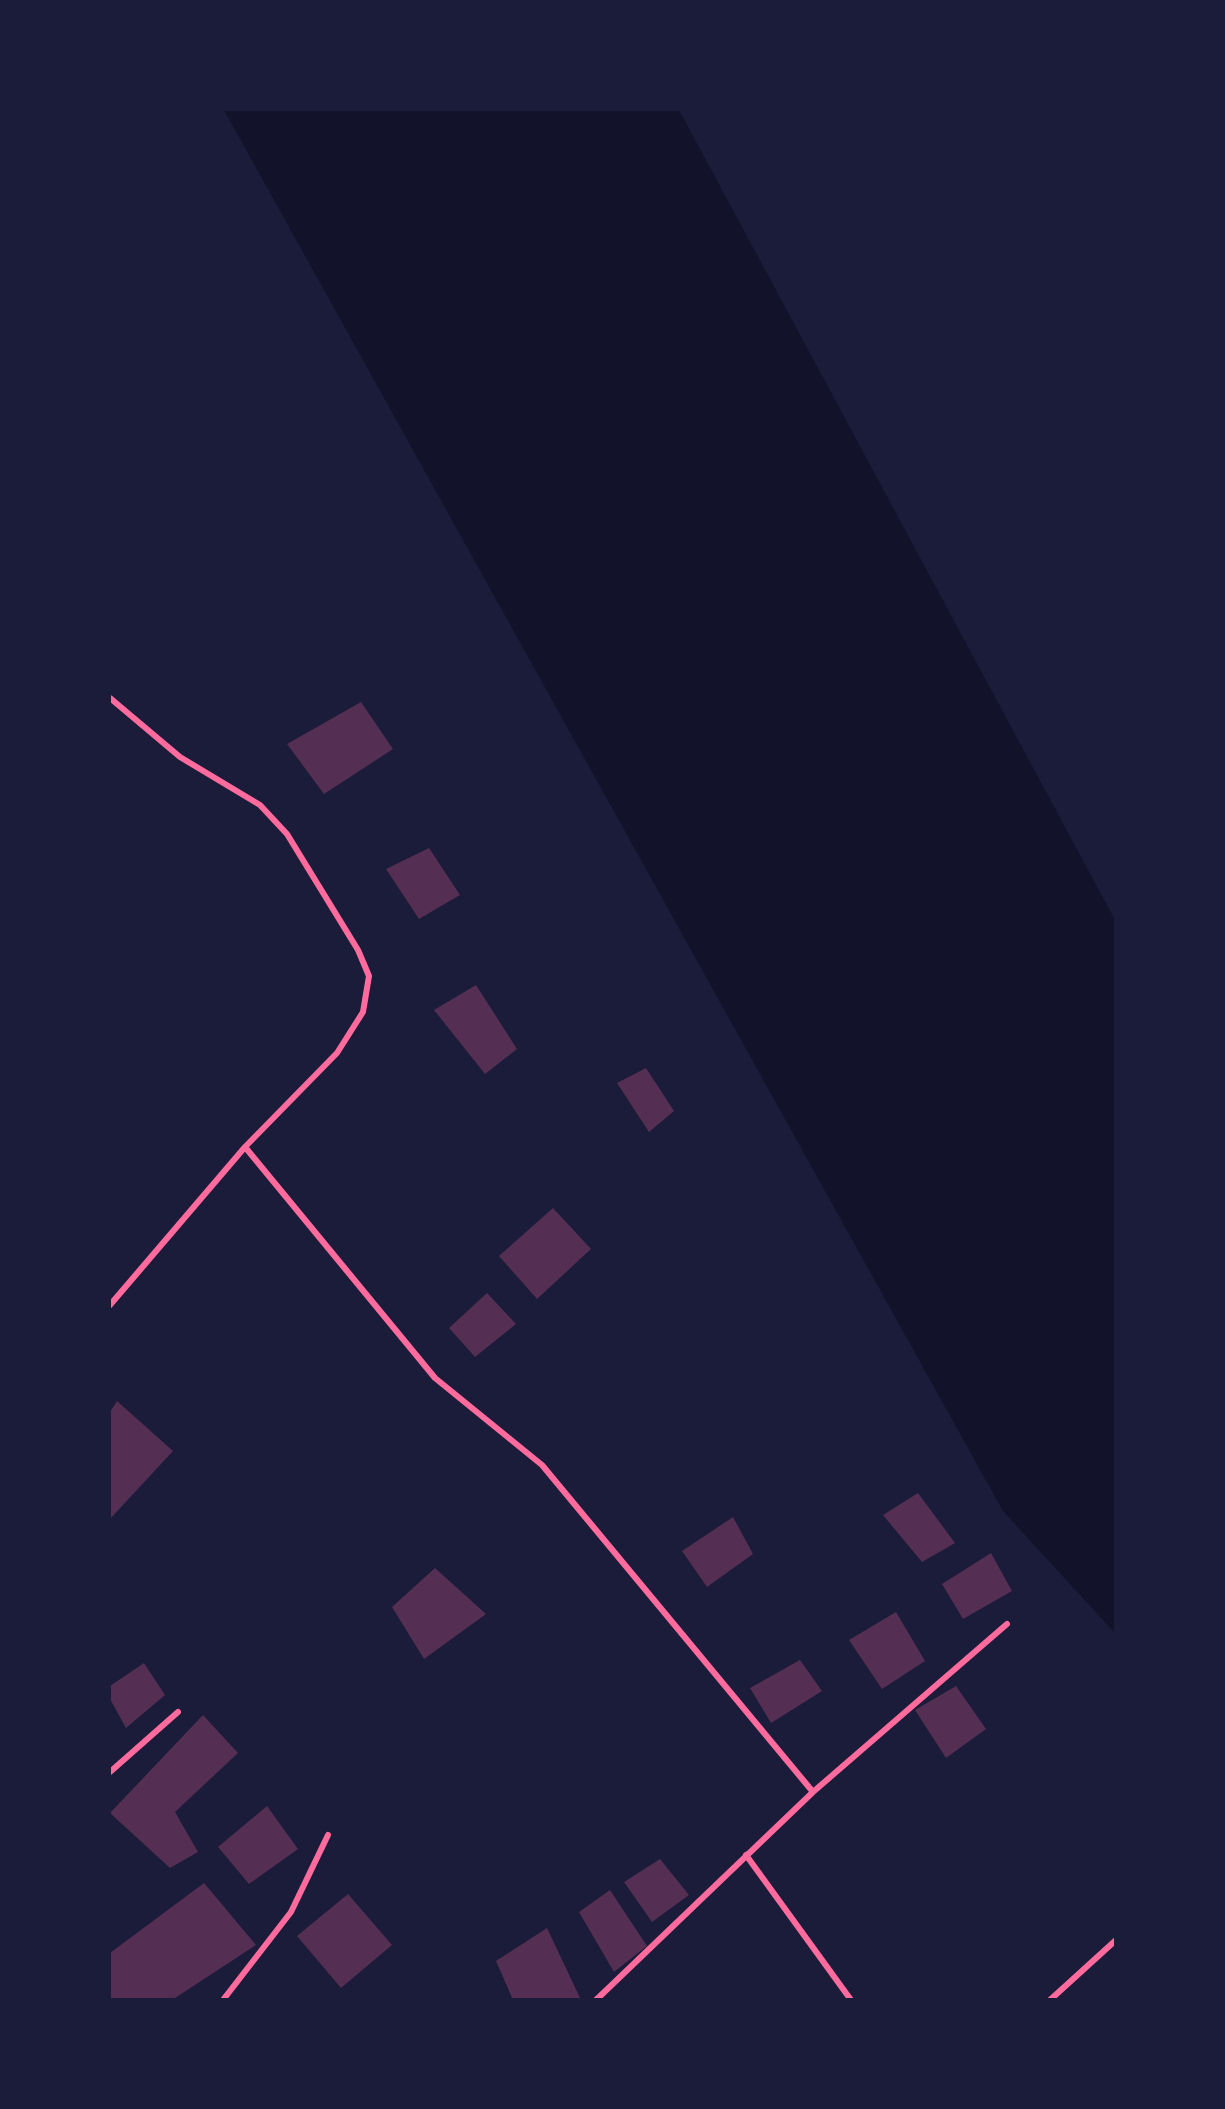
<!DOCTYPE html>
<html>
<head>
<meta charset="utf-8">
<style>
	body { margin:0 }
	#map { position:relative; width:1225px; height:2109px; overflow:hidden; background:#1b1b3a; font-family:Georgia,serif }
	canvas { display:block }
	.frame { position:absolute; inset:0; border:111px solid #1b1b3a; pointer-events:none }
</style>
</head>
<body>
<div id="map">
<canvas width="1225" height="2109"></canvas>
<div class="frame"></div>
</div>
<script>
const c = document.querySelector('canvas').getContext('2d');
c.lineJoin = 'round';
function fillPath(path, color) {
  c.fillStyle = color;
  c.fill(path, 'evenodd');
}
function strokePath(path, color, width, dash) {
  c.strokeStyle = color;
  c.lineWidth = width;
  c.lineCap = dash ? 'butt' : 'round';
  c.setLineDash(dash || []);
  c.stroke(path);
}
const water = new Path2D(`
	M224 110H679L1115 920V1633L1003 1511Z`);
const building = new Path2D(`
	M361 702 393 749 324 794 287 744Z
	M429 848 460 895 419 919 386 869Z
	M476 985 517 1049 485 1074 434 1010Z
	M646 1068 674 1111 649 1132 617 1083Z
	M553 1208 591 1249 537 1299 499 1256Z
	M487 1293 516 1324 475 1357 449 1328Z
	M117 1401 173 1451 110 1519V1412Z
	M918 1493 955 1543 922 1562 883 1515Z
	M733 1517 753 1554 707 1587 682 1551Z
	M991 1553 1012 1591 963 1619 942 1584Z
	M435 1568 486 1614 424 1659 392 1607Z
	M896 1612 925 1661 882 1689 849 1640Z
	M800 1660 822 1691 771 1723 750 1688Z
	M144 1663 165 1695 126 1728 110 1699V1686Z
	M956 1686 986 1729 946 1758 915 1710Z
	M203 1715 238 1753 175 1812 198 1852 170 1868 110 1813Z
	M267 1806 298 1849 249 1884 218 1847Z
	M660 1859 689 1895 652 1922 624 1882Z
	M204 1883 256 1945 172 2000H110V1953Z
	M610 1890 647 1946 614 1972 579 1912Z
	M348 1894 392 1945 341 1988 297 1936Z
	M547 1928 581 2000H513L496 1961Z`);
const minor = new Path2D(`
	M110 698 180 757 260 805 287 834 358 950 369 976 363 1012 337 1053 245 1147 435 1378 542 1465 813 1792
	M110 1305 245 1147
	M110 1772 178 1712
	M746 1855 851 2000
	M223 2000 291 1912 328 1835
	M596 2000 813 1792 1007 1624
	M1050 2000 1116 1940`);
fillPath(water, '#12122b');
fillPath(building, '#542f53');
strokePath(minor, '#ff6b9d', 6);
</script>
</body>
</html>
